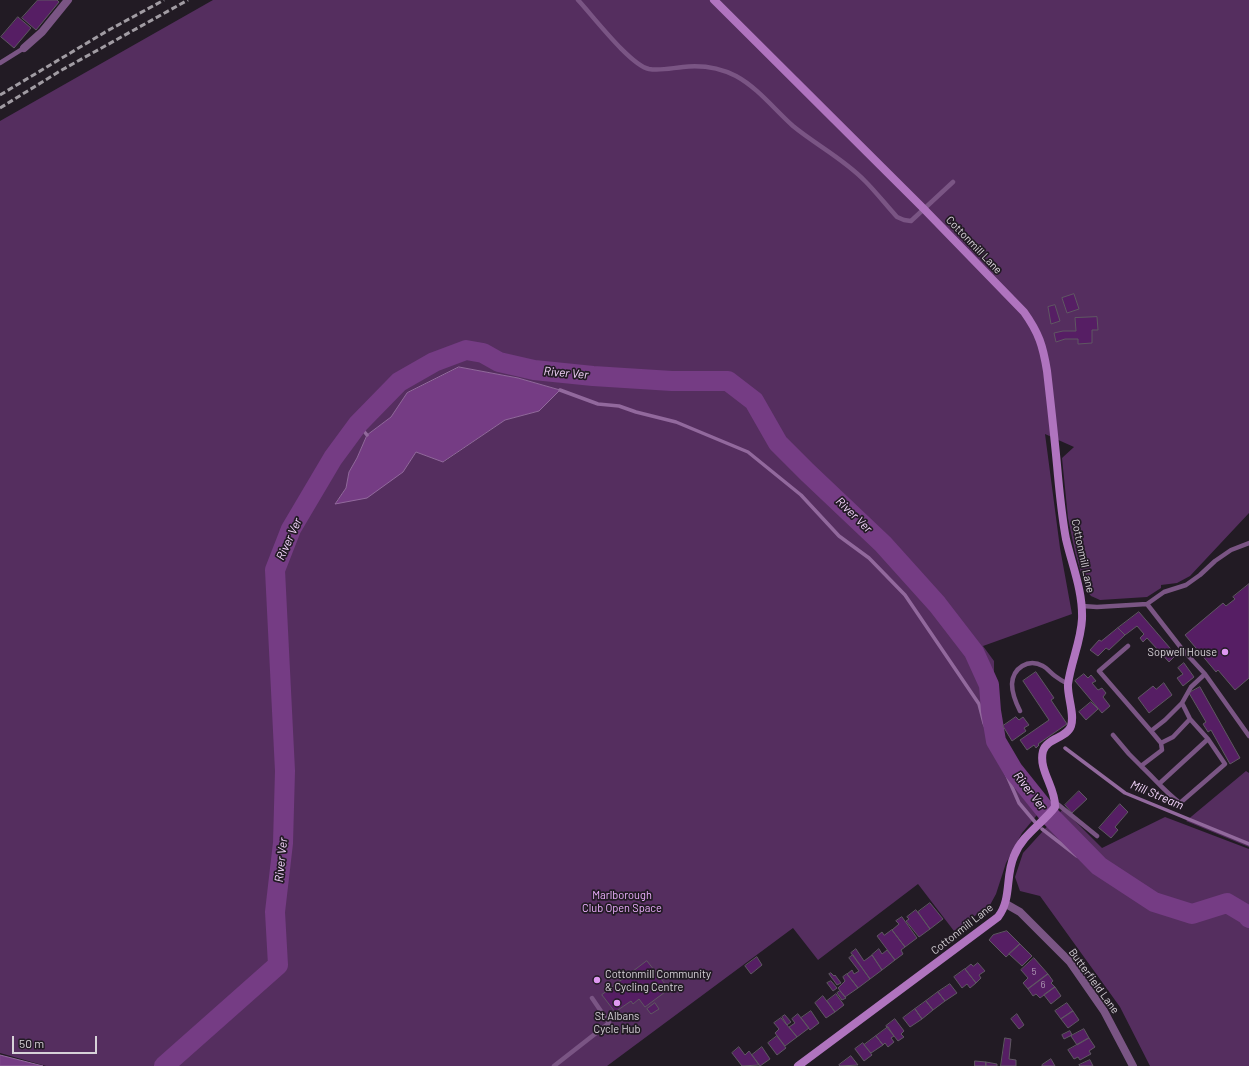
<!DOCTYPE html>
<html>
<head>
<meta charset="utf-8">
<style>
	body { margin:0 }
	#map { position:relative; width:1249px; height:1066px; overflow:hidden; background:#221b24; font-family:Barlow,sans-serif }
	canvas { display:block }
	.scale { position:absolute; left:12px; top:1036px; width:85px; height:18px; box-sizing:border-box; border:2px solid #d7d2d8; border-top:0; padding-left:5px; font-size:12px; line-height:14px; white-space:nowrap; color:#d7d2d8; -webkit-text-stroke:3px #221b24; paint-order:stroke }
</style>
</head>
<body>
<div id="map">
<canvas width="1249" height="1066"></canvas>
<div class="scale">50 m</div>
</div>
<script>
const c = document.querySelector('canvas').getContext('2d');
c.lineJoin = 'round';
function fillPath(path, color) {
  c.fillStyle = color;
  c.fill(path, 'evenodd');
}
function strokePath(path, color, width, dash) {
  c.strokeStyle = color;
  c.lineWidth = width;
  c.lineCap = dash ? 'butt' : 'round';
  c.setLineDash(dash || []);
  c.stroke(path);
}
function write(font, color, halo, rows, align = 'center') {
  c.font = font + ' Barlow,sans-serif';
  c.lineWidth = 3.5;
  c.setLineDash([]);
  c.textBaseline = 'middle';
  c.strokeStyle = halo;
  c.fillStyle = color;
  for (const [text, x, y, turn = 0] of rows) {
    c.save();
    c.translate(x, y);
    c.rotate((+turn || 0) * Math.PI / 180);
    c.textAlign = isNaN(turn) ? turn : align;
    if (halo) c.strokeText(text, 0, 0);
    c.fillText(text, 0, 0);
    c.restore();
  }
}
const green = new Path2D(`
	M213 0H1249V513L1190 576 1177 583 1161 585V588L1147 597 1100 600 1091 596 1086 590 1075 552 1068 518 1062 458 1074 447 1045 434 1060 548 1072 614 983 646 994 661V706L1000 739 1017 770 1042 802V809L1022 833 1006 863 996 894 990 905 954 931 918 884 818 960 793 928 607 1066H46L0 1053V121ZM459 367 518 378 560 390 539 411 505 420 444 462 416 452 403 472 335 503 346 488 349 472 357 458 367 435 391 417 407 393Z
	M1246 771 1249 773V847L1186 821Z
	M1063 809 1102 848 1165 817 1249 849V1066H1150L1120 1007 1040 896 1020 891 1015 877 1023 853Z`);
const water = new Path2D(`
	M459 367 518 378 560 390 539 411 505 420 443 462 416 452 403 472 367 498 335 504 346 488 349 472 357 458 367 435 391 417 407 393Z
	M0 1055 43 1066H0Z`);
const stream = new Path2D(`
	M560 390 598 404 619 406 636 412 676 422 748 452 801 495 839 536 869 558 905 595 979 704 984 723 1019 803 1035 822
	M358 424 367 435
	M1065 748 1125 793 1249 844
	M1042 829 1077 856 1099 866`);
const river = new Path2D(`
	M164 1066 278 965 275 912 283 843 285 771 275 570 291 529 333 458 358 424 399 382 434 362 466 350 483 353 499 362 534 370 593 376 672 381H728L754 401 778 443 807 472 883 544 937 604 974 652 989 685 991 711 996 741 1013 770 1049 815 1099 866 1154 902 1192 914 1227 903 1247 915 1249 918`);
const building = new Path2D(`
	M38 0H57L59 2 36 30 22 18Z
	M18 17 31 28 14 48 1 37Z
	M1074 294 1079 309 1067 313 1062 298Z
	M1055 305 1060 321 1051 324 1048 307Z
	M1097 317 1098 330H1092V343L1078 344V339H1065L1056 342 1054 333 1063 331H1076L1075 318Z
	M1249 584V678L1235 690 1218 670 1216 672 1185 635 1223 603 1226 606 1235 599 1233 597Z
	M1139 612 1176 655 1169 662 1147 638 1143 642 1140 638 1144 634 1137 626 1125 635 1118 628Z
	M1118 628 1125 635 1109 650 1106 648 1098 656 1090 650 1099 640 1101 641Z
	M1184 663 1194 677 1183 686 1177 678 1183 674 1178 668Z
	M1036 672 1054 698 1051 700 1067 724 1038 744 1039 745 1036 748 1034 745 1027 750 1020 740 1049 720 1023 681Z
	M1084 674 1088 678 1091 675 1096 681 1092 683 1098 690 1102 688 1106 693 1103 697 1110 706 1102 713 1075 681Z
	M1164 683 1172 695 1149 713 1138 698 1153 686 1156 689Z
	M1200 687 1240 758 1230 764 1211 730 1208 732 1203 724 1206 722 1189 693Z
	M1091 702 1098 709 1086 720 1079 712Z
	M1016 717 1019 720 1023 717 1029 725 1024 728 1026 731 1012 741 1003 726Z
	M1079 791 1087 799 1072 813 1065 805Z
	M1120 804 1128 812 1115 827 1118 830 1111 838 1099 828Z
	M930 903 943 919 930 929 918 912Z
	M916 910 930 929 919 937 906 921 909 919 907 917Z
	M902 917 917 938 905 947 892 930 899 924 896 921Z
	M892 930 905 947 901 950 903 954 895 960 877 936 882 932 884 935Z
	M1007 931 1020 944 1006 957 989 940 993 935Z
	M1020 944 1032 956 1022 966 1009 954Z
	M856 949 864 961 872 955 882 970 870 979 851 953Z
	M879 949 882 954 887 950 895 960 882 970 872 955Z
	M853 955 870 979 858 988 847 974 852 970 854 974 859 971 849 958Z
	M757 957 762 965 751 974 745 966Z
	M1034 958 1048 974 1028 989 1023 983 1028 978 1021 970Z
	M647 961 669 989 645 1007 639 999 633 1004 631 1001 615 1012 602 995Z
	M978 963 985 971 979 975 981 978 976 983 965 969 971 964 973 966Z
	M965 969 976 983 970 988 967 984 962 988 954 977Z
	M831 973 834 976 835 975 841 983 837 985 829 974Z
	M847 974 858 988 845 997 838 988 845 981 843 977Z
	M1048 974 1053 981 1051 983 1055 987 1040 998 1036 994 1033 996 1028 989Z
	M831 981 837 988 833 991 827 983Z
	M950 984 957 993 945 1001 938 992Z
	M1055 987 1061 996 1051 1004 1044 995Z
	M840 991 846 998 842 1000 837 993Z
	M938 992 945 1001 933 1010 926 1001Z
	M836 994 844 1005 835 1012 827 1001Z
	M823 996 835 1012 826 1018 815 1003Z
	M926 1001 933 1010 922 1019 915 1009Z
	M655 1003 659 1009 651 1014 647 1009Z
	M1067 1003 1073 1011 1061 1019 1055 1011Z
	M915 1009 922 1019 910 1027 903 1018Z
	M811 1011 819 1023 810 1030 801 1018Z
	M1073 1011 1079 1020 1068 1028 1061 1019Z
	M798 1014 809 1028 797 1037 789 1027 795 1023 792 1019Z
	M1017 1014 1024 1025 1019 1029 1011 1019Z
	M785 1015 791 1022 787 1025 782 1017Z
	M781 1018 797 1037 785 1046 775 1033 779 1029 774 1023Z
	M895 1019 904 1031 901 1034 904 1037 898 1041 886 1026Z
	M888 1027 894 1036 891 1038 894 1042 888 1047 885 1043 883 1045 876 1036Z
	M1084 1029 1089 1038 1077 1045 1071 1036Z
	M1070 1031 1072 1035 1064 1039 1062 1035Z
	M777 1036 786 1048 777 1055 768 1043Z
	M876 1036 883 1045 871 1053 864 1045Z
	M1005 1038 1011 1039 1009 1059 1016 1060V1066H1001Z
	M1089 1038 1095 1047 1089 1051 1091 1054 1080 1060 1078 1057 1074 1059 1068 1050Z
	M863 1043 872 1055 864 1061 855 1049Z
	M739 1047 745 1055 749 1051 759 1065 742 1066 732 1053Z
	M762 1047 770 1059 760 1066 752 1055Z
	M851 1056 858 1065 840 1066 839 1065Z
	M1051 1059 1055 1066H1042V1065Z
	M1090 1060 1093 1066H1080L1079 1065Z
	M975 1061 986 1062V1066H975Z
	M986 1062 997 1064V1066H986Z`);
const lane = new Path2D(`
	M578 0C593 16 630 65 649 69 660 71 672 68 683 67 701 65 720 68 736 76 758 88 774 109 793 126 816 145 844 159 865 181 876 192 886 205 897 217L904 220 911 221 953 182
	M0 63 24 48
	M1147 604 1182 649 1205 674 1249 736
	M1082 606 1097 607 1147 604 1164 592 1186 585 1200 575 1215 561 1231 550 1249 543
	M1128 646 1099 671 1151 731
	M1020 711C1016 703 1012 694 1012 684 1013 668 1028 658 1043 666 1047 668 1051 673 1055 676 1059 679 1064 682 1068 684
	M1113 735 1129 754 1141 766 1162 750 1161 743 1151 731 1165 720 1182 703 1191 687 1205 674
	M1161 743 1173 737 1190 719 1182 703
	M1141 766C1154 778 1166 793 1180 803L1225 764 1208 739 1190 719
	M1160 783 1208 739
	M1055 802 1097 836
	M554 1066 609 1023 592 998`);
const street = new Path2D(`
	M24 48 42 32 68 0
	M1006 904 1020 912 1070 962 1104 1011 1133 1066`);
const secondary = new Path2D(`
	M714 0 924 209 1024 312C1039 333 1043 346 1047 371 1051 406 1055 441 1058 476 1060 497 1062 518 1066 539 1072 565 1083 591 1082 619 1081 641 1071 662 1068 684 1067 696 1075 714 1071 726 1067 738 1047 738 1043 751 1038 770 1056 788 1055 807 1042 824 1022 835 1014 856 1005 876 1012 899 998 917L798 1066`);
const rail = new Path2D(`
	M0 95 107 31 164 0
	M0 108 60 71 188 0`);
const markers = [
	[1225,652,4,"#df98f1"],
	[597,980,4,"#df98f1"],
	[617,1003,4,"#df98f1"]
];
const numberNames = [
	["5",1034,972],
	["6",1043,985]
];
const streetNames = [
	["Cottonmill Lane",974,245,46],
	["Cottonmill Lane",1083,556,78],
	["Cottonmill Lane",962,929,-38],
	["Butterfield Lane",1094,981,54]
];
const poiNames = [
	["Sopwell House",1217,652],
	["Cottonmill Community",605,974,"left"],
	["& Cycling Centre",605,987,"left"],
	["St Albans",617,1016,"center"],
	["Cycle Hub",617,1029,"center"]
];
const parkNames = [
	["Marlborough",622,895],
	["Club Open Space",622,908]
];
const waterNames = [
	["River Ver",566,373,5],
	["River Ver",854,515,44],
	["River Ver",289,539,-65],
	["River Ver",1030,791,52],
	["Mill Stream",1157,795,23],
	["River Ver",281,860,-84]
];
fillPath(green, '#552e5f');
fillPath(water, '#753c84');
strokePath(water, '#92699d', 1);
strokePath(stream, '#92699d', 3.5);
strokePath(river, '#753c84', 20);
fillPath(building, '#561e64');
strokePath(building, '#5f5762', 1);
strokePath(lane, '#7a5584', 4.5);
strokePath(street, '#7a5584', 8);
strokePath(secondary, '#b074bf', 8);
strokePath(rail, '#a19ca3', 3, [6, 3]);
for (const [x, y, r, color] of markers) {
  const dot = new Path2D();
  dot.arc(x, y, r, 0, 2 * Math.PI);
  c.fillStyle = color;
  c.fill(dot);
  strokePath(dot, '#221b24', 1.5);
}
write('9px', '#b7a5bb', null, numberNames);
write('11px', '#d7d2d8', '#221b24', streetNames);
write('11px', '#d7d2d8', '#221b24', poiNames, 'right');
write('11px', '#eeb0ff', '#221b24', parkNames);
write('italic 12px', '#f6d7fe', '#221b24', waterNames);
</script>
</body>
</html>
